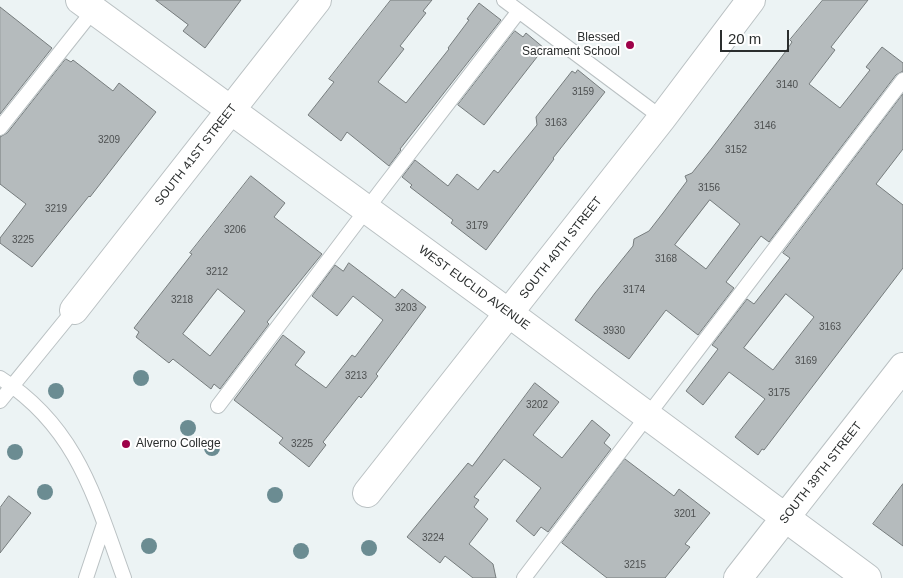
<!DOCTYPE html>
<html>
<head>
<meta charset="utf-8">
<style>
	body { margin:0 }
	#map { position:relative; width:903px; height:578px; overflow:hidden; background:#ecf3f4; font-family:Helvetica,sans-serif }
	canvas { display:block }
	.scale { position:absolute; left:720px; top:30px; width:69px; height:22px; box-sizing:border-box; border:2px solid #2b2e2e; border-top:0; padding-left:6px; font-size:15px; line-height:18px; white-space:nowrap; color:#2b2e2e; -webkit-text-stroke:4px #fff; paint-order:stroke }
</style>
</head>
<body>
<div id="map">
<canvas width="903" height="578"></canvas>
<div class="scale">20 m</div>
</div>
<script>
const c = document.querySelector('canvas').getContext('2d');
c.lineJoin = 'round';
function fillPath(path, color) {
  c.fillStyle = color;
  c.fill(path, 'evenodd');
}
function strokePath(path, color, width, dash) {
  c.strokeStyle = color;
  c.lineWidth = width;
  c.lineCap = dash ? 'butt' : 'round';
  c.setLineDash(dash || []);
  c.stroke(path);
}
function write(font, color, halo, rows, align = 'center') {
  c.font = font + ' Helvetica,sans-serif';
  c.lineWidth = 4;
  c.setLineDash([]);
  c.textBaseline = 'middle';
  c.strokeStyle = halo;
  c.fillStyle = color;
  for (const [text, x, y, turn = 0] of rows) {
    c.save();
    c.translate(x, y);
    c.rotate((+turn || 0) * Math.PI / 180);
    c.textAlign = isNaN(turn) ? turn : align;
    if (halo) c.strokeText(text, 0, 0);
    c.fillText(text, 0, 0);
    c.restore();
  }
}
const building = new Path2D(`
	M156 0H241L205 48 183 31 188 25Z
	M391 0H432L423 11 426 13 400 46 404 49 378 82 406 103 449 49 448 48 469 20 467 19 479 3 501 20 400 149 401 150 389 166 347 132 341 141 308 115 334 82 329 79Z
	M823 0H868L831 47 835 50 809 84 840 108 870 70 866 67 882 47 903 63V71L896 75 769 242 761 236 726 282 734 288 698 335 666 310 629 359 575 320 595 293 633 246 634 239 649 231 663 213 687 181 685 176 692 173 712 148 786 51 792 42 790 40ZM710 200 740 224 706 269 675 245Z
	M0 7 52 48 0 114Z
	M515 31 523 37 526 33 544 48 484 125 458 105Z
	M66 59 71 62 73 60 113 91 119 83 156 112 90 197 89 196 32 267 0 243V238L26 204 0 184V137L7 133Z
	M578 70 605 92 553 158 554 159 486 250 451 223 453 220 410 187 412 185 402 177 415 160 448 186 457 174 478 190 494 170 498 173 537 125 536 117 572 71 575 73Z
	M903 94V149L876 184 903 205V268L764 450 762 449 758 455 735 437 765 399 729 372 703 405 686 391 718 349 712 345 747 299 754 304 790 258 783 253ZM786 294 814 317 773 370 744 348Z
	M251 176 285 203 274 217 322 254 267 322 269 324 220 389 214 384 211 389 173 359 169 363 136 337 139 332 134 328 192 254 190 253ZM218 289 245 311 210 356 183 334Z
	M349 263 395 298 402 289 426 307 376 374 378 376 361 398 359 396 323 442 326 445 309 467 279 443 283 438 234 400 283 335 305 352 295 365 326 388 352 355 355 357 383 320 353 296 337 316 312 296 335 265 343 271Z
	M535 383 559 402 533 435 562 458 592 420 610 435 604 443 611 449 548 532 541 527 534 536 516 521 541 488 504 459 474 497 479 500 474 507 488 519 469 544 493 564 496 578H473L445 556 440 563 407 537 468 463 472 466Z
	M625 459 674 496 679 489 710 513 685 544 690 547 665 578H607L562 543Z
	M903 484V546L873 524Z
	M9 496 31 513 0 553V508Z`);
const lane = new Path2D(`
	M504 0 662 118
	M0 128 96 7
	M0 378C77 427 95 498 124 578
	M0 401 74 310
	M218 406 382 189 519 11
	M86 578 104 524
	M524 578 903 80`);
const street = new Path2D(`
	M80 0 510 314 867 578
	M74 310 317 0
	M367 493 662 118 751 0
	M738 578 903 367`);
const trees = [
	[141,378],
	[56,391],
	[188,428],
	[212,448],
	[15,452],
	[45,492],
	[275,495],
	[149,546],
	[369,548],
	[301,551]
];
const markers = [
	[630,45,5,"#9e0249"],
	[126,444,5,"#9e0249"]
];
const numberNames = [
	["3140",787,85],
	["3159",583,92],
	["3163",556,123],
	["3146",765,126],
	["3209",109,140],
	["3152",736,150],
	["3156",709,188],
	["3219",56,209],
	["3179",477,226],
	["3206",235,230],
	["3225",23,240],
	["3168",666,259],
	["3212",217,272],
	["3174",634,290],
	["3218",182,300],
	["3203",406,308],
	["3163",830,327],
	["3930",614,331],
	["3169",806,361],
	["3213",356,376],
	["3175",779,393],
	["3202",537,405],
	["3225",302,444],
	["3201",685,514],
	["3224",433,538],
	["3215",635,565]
];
const poiNames = [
	["Blessed",620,38],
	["Sacrament School",620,52],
	["Alverno College",136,444,"left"]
];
const streetNames = [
	["SOUTH 41ST STREET",196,155,-52],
	["SOUTH 40TH STREET",561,248,-52],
	["WEST EUCLID AVENUE",474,288,36],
	["SOUTH 39TH STREET",821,473,-52]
];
fillPath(building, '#b5bbbd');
strokePath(building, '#767c7d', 1);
strokePath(lane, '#bac1c3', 16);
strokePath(street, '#bac1c3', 30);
strokePath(lane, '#fff', 14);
strokePath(street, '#fff', 28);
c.fillStyle = '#6b8c92';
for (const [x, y] of trees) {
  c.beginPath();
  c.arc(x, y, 8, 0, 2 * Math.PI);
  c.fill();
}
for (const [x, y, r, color] of markers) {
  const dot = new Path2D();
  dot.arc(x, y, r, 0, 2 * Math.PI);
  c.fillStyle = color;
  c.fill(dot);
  strokePath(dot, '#fff', 2);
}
write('10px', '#4e5152', null, numberNames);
write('12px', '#2b2e2e', '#fff', poiNames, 'right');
write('12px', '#2b2e2e', '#fff', streetNames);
</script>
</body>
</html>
